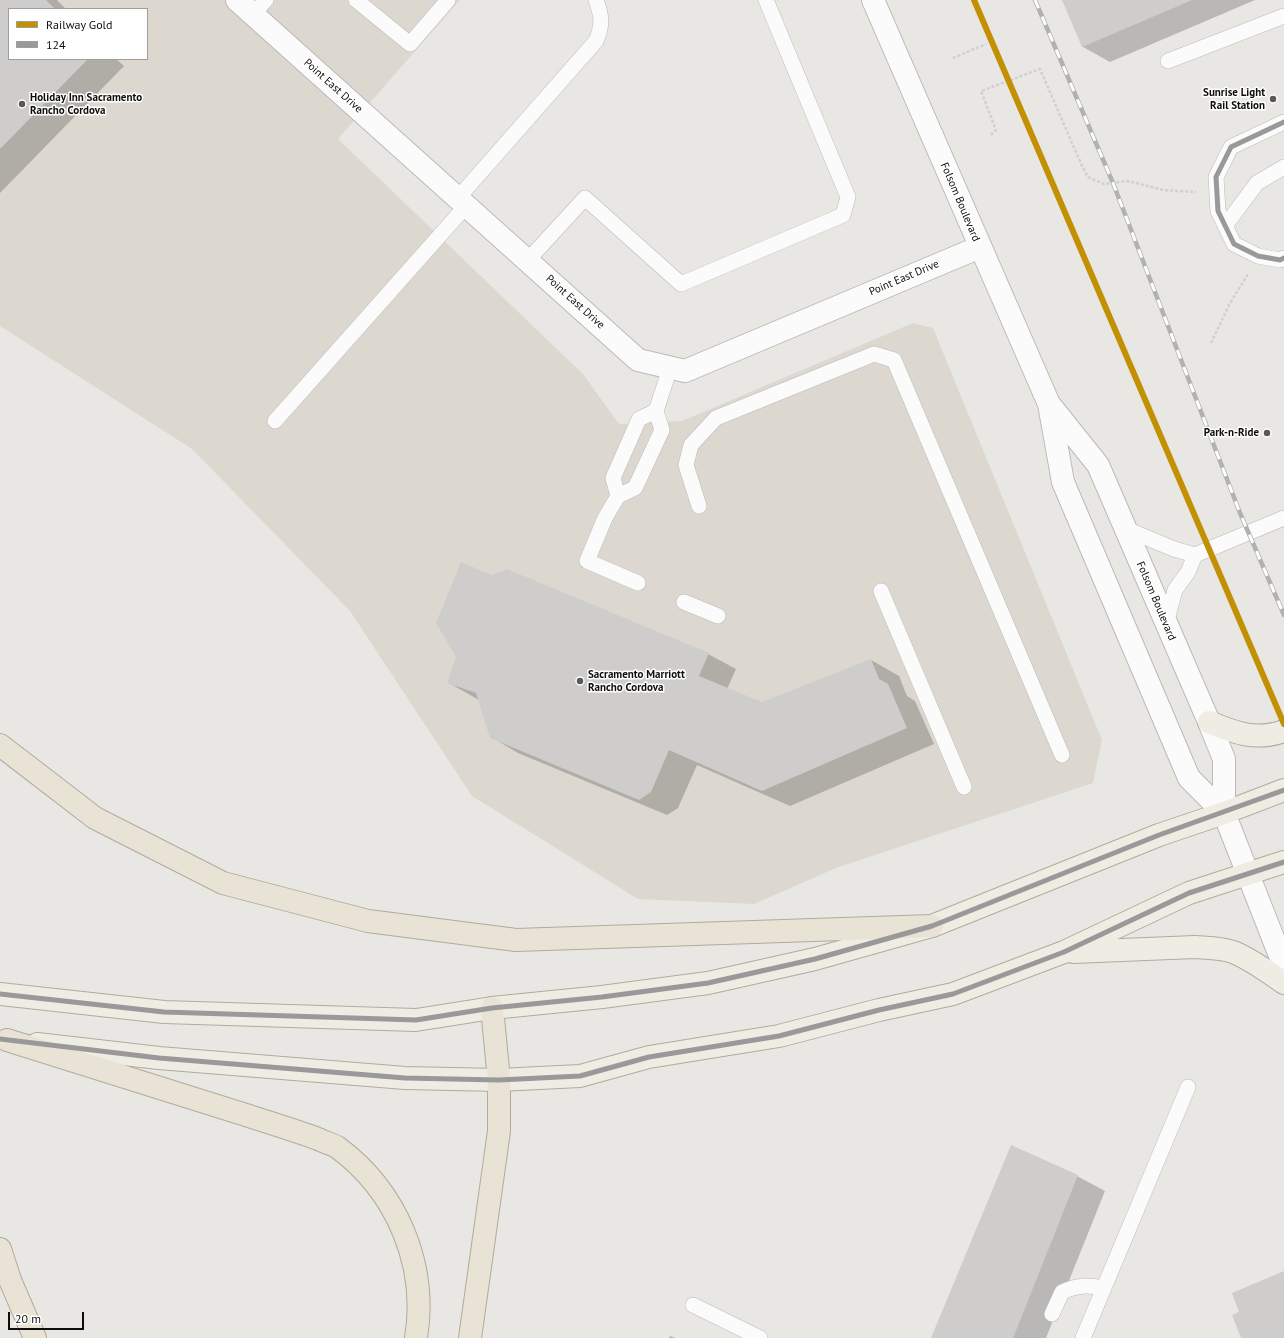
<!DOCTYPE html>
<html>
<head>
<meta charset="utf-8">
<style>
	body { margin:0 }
	#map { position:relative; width:1284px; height:1338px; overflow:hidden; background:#e9e7e4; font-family:"PT Sans",sans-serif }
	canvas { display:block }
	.legend { position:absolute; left:8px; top:8px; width:140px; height:52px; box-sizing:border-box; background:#fff; border:1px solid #9f9e9d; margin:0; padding:5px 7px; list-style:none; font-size:12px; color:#0e0d0b }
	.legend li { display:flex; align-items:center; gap:8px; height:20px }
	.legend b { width:20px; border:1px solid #9f9e9d }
	.scale { position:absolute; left:8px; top:1312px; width:76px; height:18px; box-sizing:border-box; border:2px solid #0e0d0b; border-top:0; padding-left:5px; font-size:12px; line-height:14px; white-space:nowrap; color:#0e0d0b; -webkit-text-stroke:3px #fff; paint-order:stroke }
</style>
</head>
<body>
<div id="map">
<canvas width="1284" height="1338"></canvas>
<ul class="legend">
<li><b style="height:5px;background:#c38f03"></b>Railway Gold</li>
<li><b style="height:5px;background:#9a9999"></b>124</li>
</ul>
<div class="scale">20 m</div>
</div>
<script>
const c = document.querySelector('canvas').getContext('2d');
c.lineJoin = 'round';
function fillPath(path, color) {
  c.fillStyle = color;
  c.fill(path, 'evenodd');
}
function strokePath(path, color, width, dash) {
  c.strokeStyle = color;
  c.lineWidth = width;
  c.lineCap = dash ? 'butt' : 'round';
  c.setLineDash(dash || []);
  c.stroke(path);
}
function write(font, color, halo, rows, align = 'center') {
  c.font = font + ' "PT Sans",sans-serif';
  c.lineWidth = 3;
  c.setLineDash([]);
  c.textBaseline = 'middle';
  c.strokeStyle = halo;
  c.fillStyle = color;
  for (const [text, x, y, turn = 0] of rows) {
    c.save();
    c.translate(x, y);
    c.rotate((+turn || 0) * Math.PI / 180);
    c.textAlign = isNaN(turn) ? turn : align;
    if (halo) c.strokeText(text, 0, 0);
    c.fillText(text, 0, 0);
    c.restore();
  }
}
const built = new Path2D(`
	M0 0H460L338 139 583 374 619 424 682 421 913 323 933 328 1102 740 1093 783 836 868 754 904 638 899 472 796 350 611 192 449 0 326ZM9 9H147V59H9Z`);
const shadow = new Path2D(`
	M0 0H57L66 9H9V59H116L124 66 0 193Z
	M1063 0H1255L1110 62 1083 47Z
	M492 576 708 654 736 669 727 689 762 703 871 660 899 676 907 696 915 701 934 744 790 806 697 765 678 808 667 815 518 753 491 737 479 700 449 683Z
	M1077 1176 1105 1191 1046 1338H932Z
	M670 1336 676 1338H669Z`);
const building = new Path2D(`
	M0 0H46L55 9H9V59H88L0 149Z
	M1062 0H1192L1082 47Z
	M461 562 492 575 507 569 709 653 699 676 762 702 871 659 879 679 888 684 907 728 762 791 669 750 651 792 639 800 490 738 476 693 447 683 456 657 436 623Z
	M1011 1145 1078 1175 1013 1338H931Z
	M1284 1271V1338H1241L1232 1315 1239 1312 1232 1293Z`);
const path = new Path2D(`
	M953 58 986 44
	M991 135 996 130 981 91 1040 69 1082 166 1088 177 1104 184 1128 181 1163 190 1196 192
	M1211 343 1229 305 1248 274`);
const lane = new Path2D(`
	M356 0 410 44 448 0
	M253 14 266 0
	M1168 61 1284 16
	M1284 122 1231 147 1216 177 1218 211 1234 244 1258 256 1280 260 1284 258
	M458 198 596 41C603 25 602 16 596 0
	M1225 226 1257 183 1284 167
	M528 260 585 198 681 284 843 215 848 197 766 0
	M275 421 466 206
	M618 496 613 478 639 419 656 411
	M699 506 686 465 691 445 716 418 874 354 894 360 1062 755
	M1126 529 1174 549 1195 555 1284 518
	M638 583 587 561 605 518 618 496 635 488 662 430 656 411 670 368
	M881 591 964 787
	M684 602 718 616
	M1166 623 1175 590 1188 572 1195 555
	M693 1305 760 1338
	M1052 1314 1062 1292C1077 1285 1088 1285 1104 1288
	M1083 1338 1188 1087`);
const street = new Path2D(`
	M237 0 638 360 685 371 980 247`);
const secondary = new Path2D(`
	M873 0 1049 404 1063 482 1189 778 1224 813
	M1050 405 1098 465 1209 722 1224 759V813L1284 966`);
const primary = new Path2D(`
	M1209 722C1235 733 1256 741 1284 731
	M1073 952 1195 947C1207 948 1222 948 1233 952 1251 959 1268 972 1284 983
	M0 994 164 1012 416 1020 492 1008 602 997 708 983 815 959 932 926 1159 835 1224 813 1284 790
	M37 1044 159 1058 405 1078 499 1080 580 1076 649 1057 779 1036 879 1010 953 994 1064 952 1189 893 1284 862`);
const highway = new Path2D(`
	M0 745 95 818 223 883 368 921 516 940 932 926
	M7 1040C87 1065 166 1090 246 1115 270 1123 294 1130 318 1139 324 1142 332 1144 337 1147 397 1191 428 1265 416 1338
	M0 1249 10 1280 35 1338
	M470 1338 499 1131V1080L492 1008`);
const rail = new Path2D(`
	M1035 0 1113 183 1240 513 1284 615`);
const bus1 = new Path2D(`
	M1284 122 1231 147 1216 177 1218 211 1234 244 1258 256 1280 260 1284 258
	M0 994 164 1012 416 1020 492 1008 602 997 708 983 815 959 932 926 1159 835 1284 790
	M0 1039 159 1058 405 1078 499 1080 580 1076 649 1057 779 1036 879 1010 953 994 1064 952 1189 893 1284 862`);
const rail1 = new Path2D(`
	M974 0 1284 724`);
const markers = [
	[1273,99,4,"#5b5957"],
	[22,104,4,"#5b5957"],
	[1267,433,4,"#5b5957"],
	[580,681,4,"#5b5957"]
];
const streetNames = [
	["Point East Drive",333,86,42],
	["Folsom Boulevard",960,202,67],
	["Point East Drive",904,278,-23],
	["Point East Drive",575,302,42],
	["Folsom Boulevard",1156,601,67]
];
const poiNames = [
	["Sunrise Light",1265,93],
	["Rail Station",1265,106],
	["Holiday Inn Sacramento",30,98,"left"],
	["Rancho Cordova",30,111,"left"],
	["Park-n-Ride",1259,433],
	["Sacramento Marriott",588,675,"left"],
	["Rancho Cordova",588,688,"left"]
];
fillPath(built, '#dcd8d0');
fillPath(shadow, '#0003');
fillPath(building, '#cfcdcc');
strokePath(lane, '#bcbab8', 16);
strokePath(street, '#bcbab8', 24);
strokePath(secondary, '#bcbab8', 24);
strokePath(primary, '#b1ab9c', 24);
strokePath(highway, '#b1ab9c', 24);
strokePath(path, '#d0d0d0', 2.5, [3, 2]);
strokePath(lane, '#fcfbfb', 15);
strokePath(street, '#fcfbfb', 22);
strokePath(secondary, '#fcfbfb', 22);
strokePath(primary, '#efece4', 22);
strokePath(highway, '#e8e3d5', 22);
strokePath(rail, '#b2b1b1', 4.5);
strokePath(rail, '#fff', 3, [9]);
strokePath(bus1, '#9a9999', 5);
strokePath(rail1, '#c38f03', 6);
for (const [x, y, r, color] of markers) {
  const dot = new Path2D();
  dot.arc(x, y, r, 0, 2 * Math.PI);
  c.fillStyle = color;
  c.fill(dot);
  strokePath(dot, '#fff', 1.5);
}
write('11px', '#0e0d0b', '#fff', streetNames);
write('bold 11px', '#0e0d0b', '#fff', poiNames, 'right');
</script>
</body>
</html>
